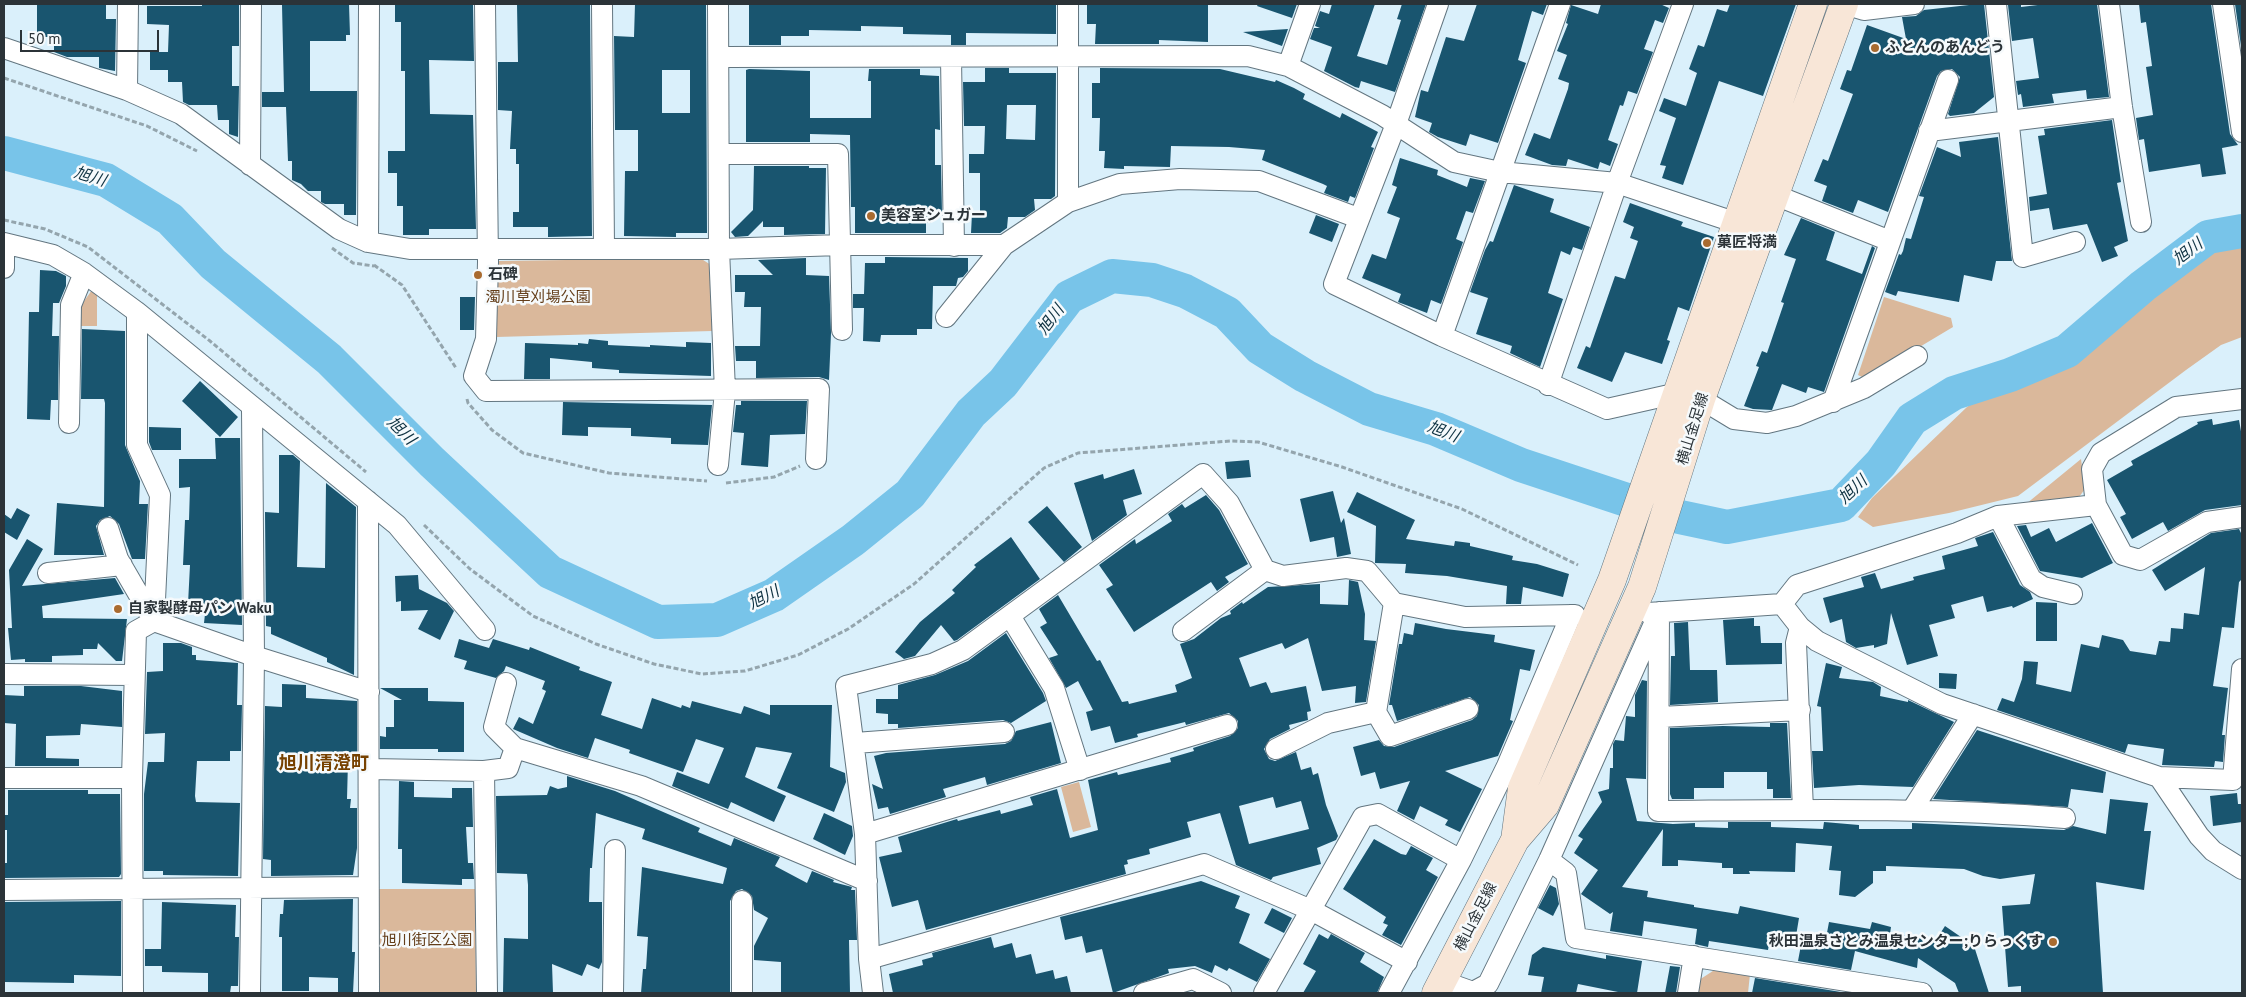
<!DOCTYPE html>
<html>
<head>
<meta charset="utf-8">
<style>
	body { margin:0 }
	#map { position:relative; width:2246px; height:997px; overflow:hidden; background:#daf0fb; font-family:"PT Sans",sans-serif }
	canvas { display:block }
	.frame { position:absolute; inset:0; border:5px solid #2b3338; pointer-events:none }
	.scale { position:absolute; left:20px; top:30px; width:139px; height:22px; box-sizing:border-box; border:2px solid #2b3338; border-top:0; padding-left:6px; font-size:15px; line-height:18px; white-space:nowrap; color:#2b3338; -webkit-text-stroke:4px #f6fafc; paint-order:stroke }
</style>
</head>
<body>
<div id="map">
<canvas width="2246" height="997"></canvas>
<div class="frame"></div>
<div class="scale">50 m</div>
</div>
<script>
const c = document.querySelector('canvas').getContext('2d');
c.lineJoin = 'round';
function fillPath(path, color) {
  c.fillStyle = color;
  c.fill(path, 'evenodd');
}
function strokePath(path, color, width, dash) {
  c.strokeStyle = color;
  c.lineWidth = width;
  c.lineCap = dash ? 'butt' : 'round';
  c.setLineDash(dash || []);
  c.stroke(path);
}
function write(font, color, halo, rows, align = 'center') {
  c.font = font + ' "PT Sans","Noto Sans JP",sans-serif';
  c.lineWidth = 5;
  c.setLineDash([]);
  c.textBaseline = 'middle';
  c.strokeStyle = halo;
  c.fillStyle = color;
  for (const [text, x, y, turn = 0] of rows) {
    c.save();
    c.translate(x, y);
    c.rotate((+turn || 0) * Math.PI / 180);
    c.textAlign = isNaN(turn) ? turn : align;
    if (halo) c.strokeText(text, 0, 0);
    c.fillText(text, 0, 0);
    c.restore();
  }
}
const green = new Path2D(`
	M2242 244V337L2221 345 2186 370 2018 496 1949 513 1873 527 1858 517 1872 498 1967 407 1993 389 2064 367 2207 253Z
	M700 258 711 265 712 331 496 337 499 261Z
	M92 290 97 294V326H80L79 308Z
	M1884 297 1951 318 1953 327 1866 379 1858 375Z
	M2081 459 2085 489 2076 501 2026 504Z
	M1079 782 1091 827 1073 832 1061 787Z
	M379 889H475L476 993H379Z
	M1716 969 1750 974 1748 993H1697L1699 980Z`);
const river = new Path2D(`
	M4 153 106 180 170 219 213 264 329 359 432 462 550 572 658 622 717 620 774 595 853 540 910 494 971 413 1003 383 1069 297 1112 276 1152 280 1185 291 1227 313 1260 348 1305 376 1369 409 1436 429 1521 465 1675 516 1727 527 1841 505 1881 463 1912 419 1954 393 2010 375 2067 351 2143 286 2208 237 2242 231`);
const building = new Path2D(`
	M37 4H106V19H116L115 71 99 68V57H67L54 52V37H37Z
	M202 4H239V46H232V86H239L238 137 229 134V120H218L217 105H189L183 102 182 82H168V70H150V52H168L169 25 147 24V6H202Z
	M349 4 350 35H346V41H310V91H357L356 215H344V204H325L321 202V191H308L301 184 292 180V161H288L286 107H262V92H284L282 5Z
	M395 4H473L474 61 429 60 430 114 473 115 476 229H429V235H403V206H397V173H388V151H405V71H401V22H395Z
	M517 4H590L592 236 548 237V227H513V212H519V164H516V149H510L512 111 498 110V62H518Z
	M635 4H706L707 233H676V237L624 236 625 171H638V130H615L614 36 634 37ZM662 70H690V113H662Z
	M749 4H1056V34L966 33V45H951V35L903 34V27L861 26V31L809 30V36H781V45H749Z
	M1087 4H1208V42L1159 40V44H1095L1096 24H1087Z
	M1258 4H1297L1292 18 1257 6Z
	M1332 4H1375L1357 56 1387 65 1401 20 1397 19 1402 4H1426L1395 92 1361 81 1359 88 1355 87 1324 71 1332 47 1310 39 1314 28H1320L1315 26 1320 11 1329 14Z
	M1477 4H1547L1543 15 1532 11 1518 60 1526 63 1498 143 1470 134 1466 146 1438 137 1429 132 1432 123 1415 117 1421 90 1428 92 1446 37 1464 41Z
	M1601 4H1660L1669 8 1663 23 1655 20 1644 49 1653 52 1637 94 1628 91 1623 106 1620 105 1608 140 1618 144 1610 166 1600 162 1598 169 1568 159 1566 166 1552 165 1525 155 1534 133 1550 139 1568 89 1569 83 1558 79 1567 55 1557 51 1568 24 1566 23 1571 5 1598 14Z
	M1730 4H1796L1763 96 1719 81 1683 185 1662 178 1666 166 1660 165 1676 118 1659 111 1664 98 1686 106 1697 73 1689 69 1698 45 1704 47 1717 9 1727 12Z
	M1978 4H1984L1994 97 1974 113 1950 116 1948 114 1960 77 1952 69 1941 71 1937 76 1888 212 1858 200 1853 213 1822 201 1827 186 1814 181 1823 159 1828 161 1853 94 1840 89 1847 70 1851 71 1867 25 1906 39 1902 17 1916 16 1924 10Z
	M2021 4V7L2046 4H2097L2109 97 2087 99 2086 90 2052 94 2054 103 2023 107 2021 94 2018 95 2016 81 2039 78 2033 38 2012 41 2008 5Z
	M2139 4H2211L2230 134 2238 145 2222 148 2226 174 2202 177 2200 164 2149 172 2144 139 2139 140 2136 118 2153 115 2146 67 2152 66 2146 22 2141 23Z
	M2235 4H2242V53Z
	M1288 29 1282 46 1243 32Z
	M985 68H1009V73H1056L1055 196 1051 199H1034L1035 210 1025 217H1008L1007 228 1000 233H971L972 214H980V173H969V154H984L985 126H964L963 82H985ZM1007 105H1036L1035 140 1006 139Z
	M1100 68 1220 69 1275 82 1276 80 1294 88 1305 94 1303 99 1340 118 1342 113 1378 132 1371 147 1374 148 1355 198 1350 196 1348 202 1324 193 1327 186 1323 184 1262 160 1265 150 1229 147 1171 146 1170 167 1124 166V169L1104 168 1105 151H1099L1100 118H1092V83H1100Z
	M749 69 810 71V118H871V81H868L869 69H920V75L939 76 940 130 935 129V165H941L942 213H931V223H926V233H855V207H851L850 135 810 134V142H746V70Z
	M2112 120 2121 182 2117 183 2128 241 2114 247 2118 256 2102 262 2087 224 2053 230 2049 208 2030 211 2029 197 2047 194 2038 136 2045 135 2044 129Z
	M1998 137 2012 261H1996L1992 281 1964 275 1959 302 1898 291 1896 296 1885 292 1899 254 1901 255 1903 251 1906 238 1911 239 1924 197 1919 196 1937 147 1961 157 1959 142Z
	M1400 158 1438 170 1437 175 1467 187 1470 178 1485 181 1473 213 1466 211 1456 239 1463 242 1441 304 1431 300 1427 313 1398 302 1401 294 1362 278 1372 254 1386 259 1400 218 1387 213 1397 187 1392 185Z
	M754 166H809V168H826L825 234 784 235V227H763V221L748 236 735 237 731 232 753 210Z
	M1514 185 1554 199 1550 212 1590 227 1582 250 1573 247 1570 255 1561 251 1548 293 1563 299 1540 367 1510 353 1512 346 1476 334 1488 298 1470 292 1485 250 1490 241 1493 242Z
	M1630 203 1683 222 1681 226 1714 237 1689 311 1678 307 1667 340 1670 341 1662 364 1625 352 1612 382 1577 368 1586 346 1590 348 1615 276 1625 279 1638 241 1630 238 1634 227 1623 222Z
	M1316 215 1339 224 1332 242 1309 233Z
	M1801 218 1835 232 1826 260 1862 274 1872 246 1875 248 1824 392 1808 387 1806 393 1782 384 1772 410 1753 409 1744 406 1759 367 1756 366 1762 351 1767 353 1784 303 1781 302 1796 259 1784 255Z
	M885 257 968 258V271L963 277 958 278 956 286H933L932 329H917V335H881L880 342 863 341 864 308H853V294H864L865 263H885Z
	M806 258V275L829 276 831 333 829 380 819 377 756 378V361H736L735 346H760L761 307H744L745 292H735V275H773L758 260Z
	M40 270 56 271 66 276V286L59 303H53L52 336H59L58 400H51L50 420 27 419 29 312H39Z
	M460 297H475L474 330H460Z
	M82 329 125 331V445L140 481 139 504H148L145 559H132L119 524 110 516 100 520 96 526 104 555H54L57 503 104 507 105 403 104 399H81Z
	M589 339 608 341V345L650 347V345L686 347V342L711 343V376L619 373V370L592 368V362L550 358V379H524L525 343 578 345V343L588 344Z
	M200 381 238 417 220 437 182 401Z
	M741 401H807L805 434 770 435 768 467 741 465 744 433 733 432 736 405H741Z
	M563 402 712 405 708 445 671 444V438L631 436V428L588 427V436L562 435Z
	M2212 419 2213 425 2239 420 2242 437V505L2205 510 2168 531 2163 522 2132 539 2120 517 2126 514 2107 480 2133 465 2131 461 2198 424 2197 422Z
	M149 427 181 428V450H152L149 442Z
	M215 438H240L242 625 204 623 206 605 188 604 190 565H183L185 520H189L190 487 179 488V459H216Z
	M279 455H293L300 461 297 567 325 568 326 483 356 507 354 675 327 662V658L271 634V627L266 626 265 512 279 513Z
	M1249 460 1251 477 1227 479 1225 462Z
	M1134 469 1142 494 1123 500 1127 515 1092 541 1074 483 1103 474 1104 479Z
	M1333 491 1341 523 1344 518 1351 554 1337 557 1334 537 1310 542 1300 499Z
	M1357 492 1415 520 1406 539 1454 546 1455 541 1470 543V546L1513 556 1512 560 1537 564 1569 574 1563 597 1523 587 1521 604H1506L1507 586 1447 576 1405 573 1406 564 1375 563 1376 526 1347 512Z
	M1206 495 1219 510 1248 564 1225 577 1229 582 1217 591 1211 582 1134 632 1106 589 1113 585 1099 565 1135 539 1136 544 1172 521 1168 514 1182 504 1185 508Z
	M1047 506 1082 547 1064 562 1028 522Z
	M17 508 30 515 17 540 4 532V514L11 519Z
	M2092 523 2113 563 2082 578 2040 571 2017 526 2026 525 2031 537 2049 528 2056 542Z
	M2239 529 2242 535V579L2239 582 2234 628 2222 627 2213 686 2228 688 2222 735H2225L2223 762 2215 761 2214 767 2162 765 2164 749 2128 744 2125 753 1997 710 2002 698 2014 702 2022 679 2024 661 2038 662 2036 684 2071 692 2081 644 2099 648 2102 635 2123 640 2130 651 2156 655 2159 641 2170 642 2171 628 2183 629 2184 613 2199 615 2205 567 2165 591 2152 570 2211 533Z
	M1993 532 2020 585 2030 592 2033 599 2013 608 2012 606 1987 612 1983 596 1951 605 1955 618 1929 625 1938 656 1907 665 1891 613 1887 644 1874 648V645L1856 648 1846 642 1842 619 1830 623 1823 598 1864 587 1861 577 1875 573 1881 589 1914 580 1913 577 1945 569 1942 556 1978 546 1975 538Z
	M1011 537 1040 579 957 640 954 641 941 625 915 656 904 659 895 652 920 622 955 593 952 590 976 567 974 565Z
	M27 539 43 549 22 586 115 578 124 594 42 606 43 618 127 619 122 661H116L98 643 97 649H83V655L52 656V662H25V659L11 660 8 628H12L9 570Z
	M418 575 419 589 447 603 454 611 440 640 418 629 428 610 401 611V601L396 602 395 576Z
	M1349 580 1358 582 1365 614 1364 640 1376 641 1366 702 1355 703 1356 686 1322 691 1308 638 1285 649 1282 643 1239 658 1250 687 1266 682 1271 693 1306 686 1311 711 1307 712 1308 720 1289 725 1290 729 1270 739 1264 749 1269 759 1275 761 1296 752 1301 770 1311 767 1313 775 1318 773 1326 805 1338 836 1336 840 1317 848 1321 864 1273 877 1271 880 1236 865 1220 813 1187 822 1191 837 1149 849 1150 854 1127 860 1128 864 1124 865 1126 874 926 930 918 900 892 907 879 857 902 852 898 837 957 819 958 821 1000 810 1001 814 1033 805 1030 797 1057 789 1070 838 1098 830 1088 780 1117 772 1118 775 1171 762 1170 758 1194 751 1193 748 1230 736 1238 728V721L1229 713 1186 725 1185 722 1137 734 1138 737 1115 743 1110 726 1091 731 1086 712 1093 710 1078 681 1066 688 1049 658 1058 655 1040 627 1047 623 1039 609 1058 595 1097 661 1100 660 1122 702 1128 701 1129 704 1177 692 1175 685 1192 678 1180 644 1194 639 1221 618 1231 614 1230 611 1242 602 1243 604 1268 587 1320 584V604L1348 605ZM1273 797 1276 808 1301 801 1309 829 1249 844 1239 806Z
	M2036 602 2057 603V641H2036Z
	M1754 618V626H1760L1761 643H1782V664L1726 665 1723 620Z
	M1688 622 1690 670H1717L1718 702 1670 705 1671 656H1675L1674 623Z
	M1415 623 1446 629 1495 635 1494 642 1535 650 1530 671 1520 669 1510 720 1513 721 1498 756 1445 771 1482 789 1460 832 1445 825 1448 820 1420 806 1414 820 1397 811 1410 781 1380 789 1375 772 1361 776 1353 747 1379 740 1384 746 1394 747 1472 720 1477 716 1479 705 1470 697 1397 721 1392 705H1389L1399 644H1402L1404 633 1413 635Z
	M1006 633 1043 693 1046 701 1011 723 1003 720 898 728V724H888V714L876 713V699H898V685L935 675 968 661Z
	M459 639 489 648 493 639 529 650 530 647 580 667 579 670 612 682 601 715 642 729 652 698 681 708 682 705 690 708 692 701 741 714 744 706 770 715V705H832L830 767 845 773 846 782 834 812 777 788 792 753 756 747 745 777 786 796 774 822 731 802 728 809 672 786 677 772 709 784 724 748 696 739 683 772 629 753 630 750 595 738 588 758 557 748 513 729 519 717 533 724 546 691 542 689 545 681 506 666 504 671 496 678 464 669 467 661 454 657Z
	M163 643H181L192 647V655H196V660L238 663 237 705H242L241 751H230V761H197L195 796 196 802 240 803 238 876 163 875V871H144V794L148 762H164L165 733 145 734 147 672 163 671Z
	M1826 663 1842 667 1839 678 1873 682 1881 687 1880 696 1908 702V700L1954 722 1913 787 1859 785 1814 788 1812 751H1823L1821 707 1817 706Z
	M1939 673 1957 674 1956 689 1939 688Z
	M1642 680 1647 681 1646 779 1626 778 1637 821 1673 824 1695 823V827L1728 828V822H1771V827L1823 829 1824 822 1859 825V829H1912V823L2064 830 2073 826 2106 834 2110 799 2148 803 2144 831H2151L2144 890 2096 882 2103 993H2021V986L2008 987 2002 906 2030 904 2035 874 2000 879 1983 876 1964 869 1886 866V871H1873V883L1855 897 1839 895 1841 871 1829 870 1832 846 1796 843 1795 872 1749 871 1750 874H1733V868H1722V863L1678 860V866H1662L1663 829 1622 887 1648 891 1647 897 1694 905V907L1738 914 1740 906 1799 918 1795 942 1770 938 1768 950 1709 941 1708 947 1695 944 1697 929 1644 921 1642 936 1610 931 1613 912 1610 914 1581 894 1598 870 1574 853 1583 839 1578 836 1602 802 1598 792 1609 789 1610 768H1613V744L1615 740 1624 741 1626 716 1635 717V695Z
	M282 684 306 685V698L357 701V761H348L347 799H351L350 808H357V848L353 875 271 876V860L263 859 265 706 282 707Z
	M24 686H81L122 691V727L81 724 80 735 46 736V758L79 759V766H15L16 724 4 723V695L24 696Z
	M380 688H428V701L464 702V752H438V749H380V736L386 737V727H394V700H402Z
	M1051 722 1061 763 987 785 985 777 943 789 946 797 890 814 888 807 878 809 872 784 883 789 874 756 886 753 1005 744 1011 741 1016 731Z
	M1770 723H1787L1791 798H1773V789H1767V772H1724V788H1694V799H1672L1670 794V728L1723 726 1770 727Z
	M1977 730 2106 772 2103 793 2071 789 2068 807 1933 799Z
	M567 776 615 791 700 828 698 832 731 846 734 838 780 857 775 866 807 883 812 871 834 880 833 882 852 887 851 890H855L857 940H849L850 993H781V962L754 960V946L768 918 754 910 752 896 742 889 736 891 730 901V993H641L643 969H646L648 937 637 936 642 867 723 884 727 868 642 839 645 829 596 813 592 868H590L589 902H602V962L599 969 587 964 582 976 552 964 553 993H503L504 938 528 939V885L527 874 497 873 496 796 547 795 550 786 558 789 567 787Z
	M399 781 414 782V797L452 798V788H472L473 827H466L468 863H473L474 879H462V885L402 883V849H398Z
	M8 790H88V794H120L121 874 119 877 4 878V863H7V830H4V815H8Z
	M2237 793 2238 804H2242V822L2213 826 2210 796Z
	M824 813 852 826 853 836 845 855 813 839Z
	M1374 839 1401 854 1406 855 1411 846 1433 858 1426 870 1438 877 1401 945 1382 935 1388 925 1383 923 1386 917 1343 889Z
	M1201 881 1240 896 1235 908 1250 914 1239 943 1270 959 1257 982 1229 968 1227 971 1215 965 1212 973 1195 966 1168 969 1169 973 1113 993 1102 949 1086 953 1082 936 1065 940 1060 917Z
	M1550 885 1556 888 1559 904 1553 916 1538 908Z
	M353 899 352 952H355L353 993H338V978L309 977V991H282V937H279L280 914H283L284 900Z
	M121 901V976L74 975V983L4 982V902Z
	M162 902 236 905 235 937H239L238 986H231L230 993H208V973L162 972V966H145V949H161Z
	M1272 908 1292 918 1284 933 1264 923Z
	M1829 922 1870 929 1872 922 1891 927 1890 934 1936 940 1945 926 1974 946 1989 993H1959L1955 983 1918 958 1917 968 1855 951 1851 970 1798 961 1801 945 1824 949Z
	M1319 934 1328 939 1331 934 1365 953 1360 962 1384 977 1377 993H1303L1316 971 1303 964Z
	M991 937 994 948 1012 943 1016 958 1031 954 1036 974 1053 970 1055 979 1067 976 1071 993H893L889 974 923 965 922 960 933 957 932 953Z
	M1543 947 1606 959V955L1642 961 1637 993H1623L1578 984 1576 993H1541L1544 977 1528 975 1532 955Z
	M1670 966 1680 967 1676 993H1665Z
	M1755 978 1847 993H1752Z`);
const path = new Path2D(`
	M4 78 147 126 197 151
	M4 220 45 229 88 247 210 341 366 472
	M332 248 353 263 374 266
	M374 265 402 285 456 368
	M467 399 468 403 492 430 523 453 609 473 707 481
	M726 483 774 477 800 466
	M424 525 470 569 533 616 596 644 654 664 702 674 745 671 798 655 848 629 914 584 1044 468 1078 453 1230 441 1258 442 1342 467 1462 509 1578 565`);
const street = new Path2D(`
	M485 4 488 262 486 339 474 376 486 391 819 389 816 459
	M602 4 604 248
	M1068 4V202
	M1438 4 1396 124 1334 284 1442 336 1607 409 1678 393 1701 399 1734 419 1767 423 1796 416 1864 388 1917 356
	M1844 4 1864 10 1914 4
	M1996 4 2023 257 2075 242
	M2109 4 2122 107 2141 222
	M2223 4 2242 132
	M4 48 127 90 181 114 339 229 368 242 410 249H719L840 245H1004
	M720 57 1248 56 1288 66 1382 115 1454 162 1500 172 1617 183 1737 223
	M951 58 954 246
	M1288 66 1310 4
	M127 90 128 4
	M1929 131 2122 107
	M721 154H838L842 330
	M250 165 251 4
	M1775 195 1890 241
	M368 242 369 4
	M4 243 53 255 84 273 137 312 397 525 485 630
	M4 268V243
	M946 317 1004 245 1068 202 1120 184 1180 179 1259 181 1358 218
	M1442 336 1560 4
	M1548 385 1620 175 1683 4
	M2242 399 2176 407 2101 453 2092 469 2096 505 2123 555 2140 560 2207 522 2242 517
	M1833 402 1948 80
	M69 423 71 305 84 273
	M718 465 725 391 719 249 718 4
	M368 501 369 993
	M1998 516 2031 579 2043 587 2072 594
	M108 528 118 559 154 621 254 656 369 692
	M48 573 122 565
	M1394 603 1376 712 1390 736 1468 709
	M1782 604 1800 627 1817 641 1942 704 2103 758 2159 777 2233 780 2242 669
	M1659 612 1658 811C1794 810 1930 807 2065 818
	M1648 613 1782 604 1797 585 1957 533 1998 516 2096 505
	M1010 616 1054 688 1080 770
	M1800 627 1796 643 1803 810
	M1183 631 1265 570
	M4 674 134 675
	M506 683 494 727 515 748 641 786 867 881
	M1660 717 1800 710
	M855 743 1004 732
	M1276 749 1328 723 1376 712
	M370 769 484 771 508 768 515 748
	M484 771 487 993
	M2159 777 2199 836 2213 851 2242 869
	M4 778H132
	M1912 810 1973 714
	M865 834 1227 725
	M1549 860 1566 873 1576 938 1922 993
	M4 890 368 887
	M869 959 1204 864 1311 910 1407 962
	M1442 981 1473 992 1488 984 1549 860 1657 617
	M133 993 132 778 136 631 154 621 160 495 137 445V312
	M250 993 254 656 252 409
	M613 993 615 850
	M742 993V901
	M873 993 869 959 865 834 846 686 932 664 963 650 1203 474 1229 503 1265 570 1283 576 1346 568 1367 571 1394 603 1465 617 1575 615
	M1144 993 1193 979 1221 993
	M1264 993 1363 817 1378 814 1461 860
	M1389 993 1461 860 1507 766 1571 615
	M1688 993 1694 956`);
const secondary = new Path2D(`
	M1813 4 1612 580 1522 788 1515 840 1545 805 1642 587 1701 399 1844 4
	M1436 993 1515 840`);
const markers = [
	[1875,48,5,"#a96b30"],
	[871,216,5,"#a96b30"],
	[1707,243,5,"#a96b30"],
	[478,275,5,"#a96b30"],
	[118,609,5,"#a96b30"],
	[2053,942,5,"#a96b30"]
];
const poiNames = [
	["ふとんのあんどう",1885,48],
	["美容室シュガー",881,216],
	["菓匠将満",1717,243],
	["石碑",488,275],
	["自家製酵母パン Waku",128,609],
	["秋田温泉さとみ温泉センター;りらっくす",2043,942,"right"]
];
const parkNames = [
	["濁川草刈場公園",538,298],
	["旭川街区公園",427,941]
];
const streetNames = [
	["横山金足線",1693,429,-73],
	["横山金足線",1476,917,-63]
];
const waterNames = [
	["旭川",90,177,17],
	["旭川",2188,252,-37],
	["旭川",1051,320,-53],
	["旭川",401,431,45],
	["旭川",1443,432,21],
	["旭川",1853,490,-43],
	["旭川",764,598,-27]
];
const quarterNames = [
	["旭川清澄町",324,764]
];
fillPath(green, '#dab89b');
strokePath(river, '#78c4e9', 34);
fillPath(building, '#19556f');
strokePath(street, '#637680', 22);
strokePath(secondary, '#637680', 29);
strokePath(path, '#94a5ad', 3, [5, 2.5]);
strokePath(street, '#fff', 20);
strokePath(secondary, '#f8e6d7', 28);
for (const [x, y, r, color] of markers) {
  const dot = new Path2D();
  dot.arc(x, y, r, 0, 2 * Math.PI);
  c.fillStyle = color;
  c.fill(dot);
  strokePath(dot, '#f6fafc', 2);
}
write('bold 15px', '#2b3338', '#f6fafc', poiNames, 'left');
write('15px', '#643e1a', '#f6fafc', parkNames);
write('15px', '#2b3338', '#f6fafc', streetNames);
write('italic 16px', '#0e3141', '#f6fafc', waterNames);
write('bold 18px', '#764100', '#f6fafc', quarterNames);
</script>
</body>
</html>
